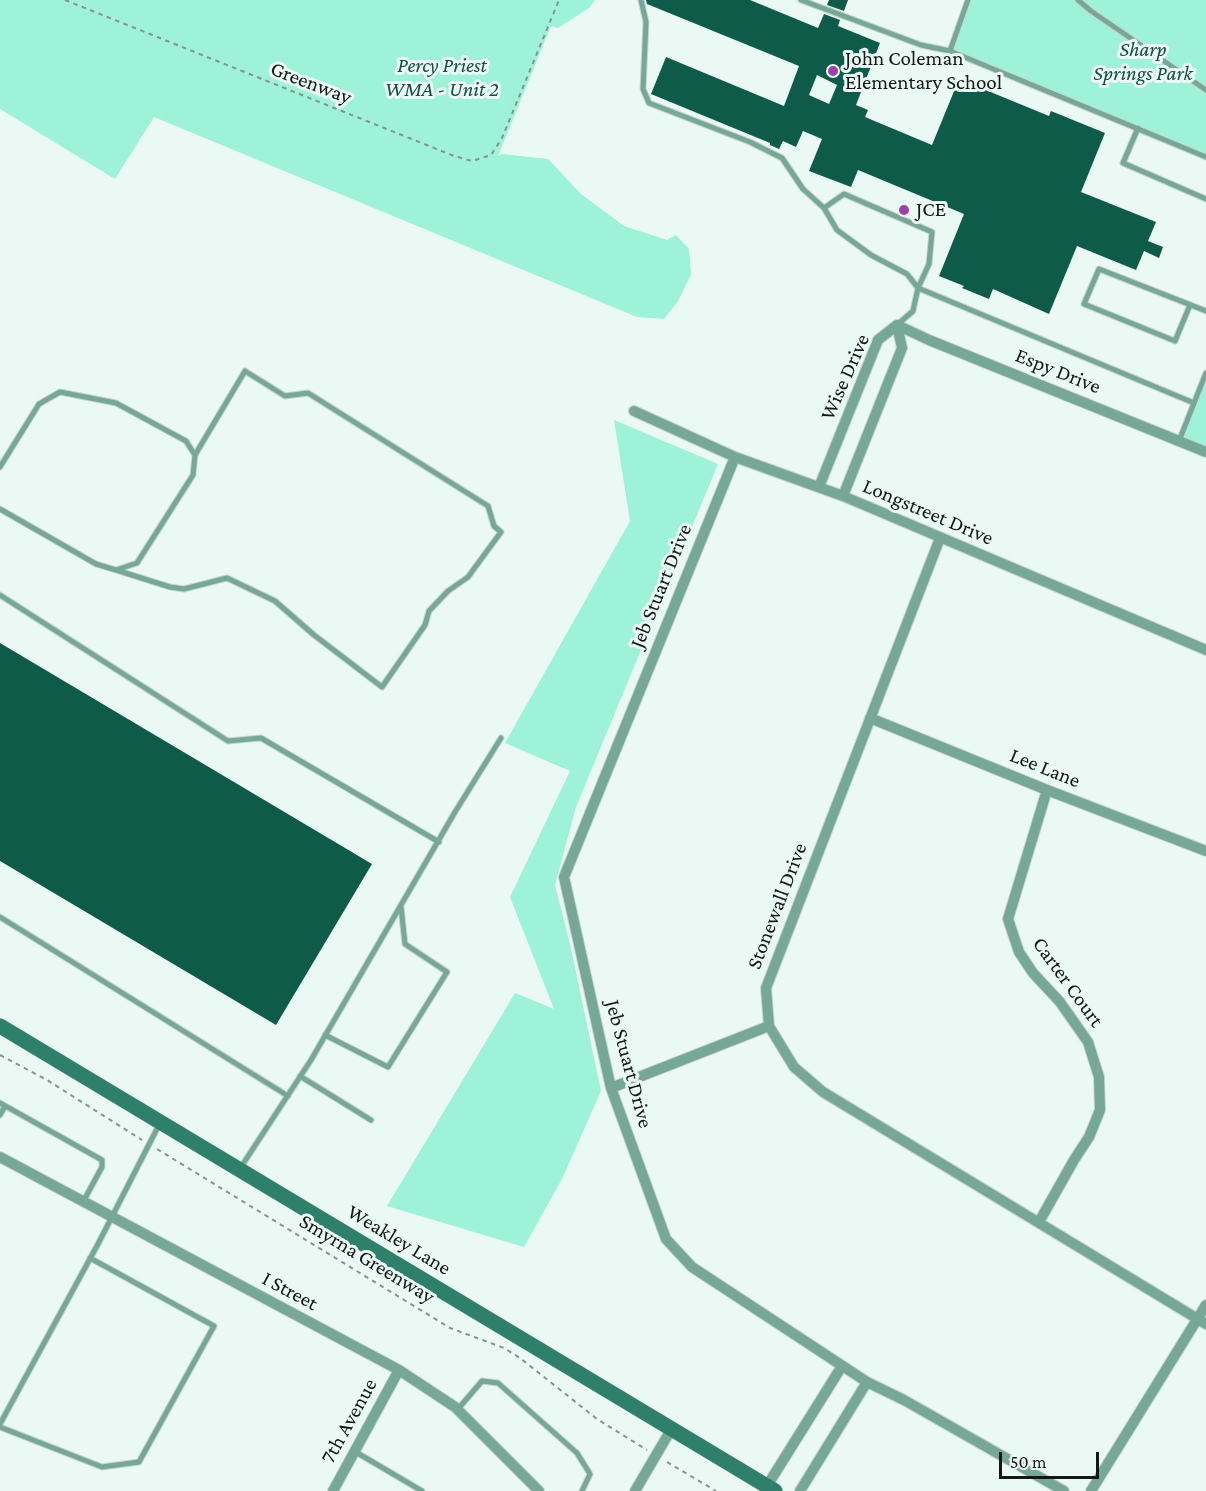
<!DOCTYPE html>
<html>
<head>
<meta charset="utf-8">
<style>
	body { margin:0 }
	#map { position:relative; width:1206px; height:1491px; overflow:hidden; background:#ebf9f4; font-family:"Crimson Pro",serif }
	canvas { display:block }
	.scale { position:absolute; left:999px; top:1452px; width:100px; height:27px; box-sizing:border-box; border:3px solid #131816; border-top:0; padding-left:8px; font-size:18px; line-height:21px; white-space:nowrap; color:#131816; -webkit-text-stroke:4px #ebf9f4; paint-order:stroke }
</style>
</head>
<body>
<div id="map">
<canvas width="1206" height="1491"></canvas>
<div class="scale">50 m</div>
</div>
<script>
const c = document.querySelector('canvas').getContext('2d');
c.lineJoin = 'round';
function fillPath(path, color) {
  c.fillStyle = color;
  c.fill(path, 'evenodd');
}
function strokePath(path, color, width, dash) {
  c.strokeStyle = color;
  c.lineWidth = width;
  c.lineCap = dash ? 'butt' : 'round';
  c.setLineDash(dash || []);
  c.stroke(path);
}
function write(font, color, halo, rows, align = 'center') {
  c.font = font + ' "Crimson Pro",serif';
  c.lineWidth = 6;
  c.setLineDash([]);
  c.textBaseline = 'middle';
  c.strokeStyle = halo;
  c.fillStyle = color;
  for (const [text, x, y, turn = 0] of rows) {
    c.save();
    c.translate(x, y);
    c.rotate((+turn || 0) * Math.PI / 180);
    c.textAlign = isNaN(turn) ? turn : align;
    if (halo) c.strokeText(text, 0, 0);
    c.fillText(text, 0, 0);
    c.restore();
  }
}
const green = new Path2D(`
	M0 0H595L589 8 558 28 551 26 498 156 502 154 548 159 581 194 624 226 667 240 676 235 689 249 691 275 678 301 664 319 637 317 154 117 115 179 0 109Z
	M968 0H1206V159L950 51Z
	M1206 375V452L1179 441Z
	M614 420 718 464 576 807 555 885 570 944 601 1091 562 1179 524 1247 387 1206 515 993 554 1009 510 897 570 771 505 743 630 521Z`);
const building = new Path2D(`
	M646 0H750L818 28 824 14 840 20 838 26 880 43 856 105 868 110 865 117 932 145 959 79 1049 116 1051 111 1105 133 1081 192 1156 222 1148 241 1163 247 1159 258 1144 251 1136 270 1077 246 1049 314 993 289 989 299 962 288 964 286 939 276 964 214 858 170 851 187 809 171 822 139 803 131 796 147 783 141 779 149 770 145V143L651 94 666 57 784 106 799 66 647 4ZM817 75 837 85 829 104 809 95Z
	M829 0H848L844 11 827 5Z
	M0 643 372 864 276 1025 0 861Z`);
const path = new Path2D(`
	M65 0 454 156 472 161 491 155 502 138 559 0
	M0 1055 47 1080 142 1140
	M157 1149 450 1328 504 1348 520 1358 597 1419 647 1450
	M667 1462 716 1491`);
const lane = new Path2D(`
	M641 0 646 22 643 89 649 103 750 142 782 158 803 189 824 208
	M801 0 921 45 950 51 1206 157
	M1078 0 1091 11 1206 90
	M950 51 968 0
	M1138 128 1123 163 1206 199
	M1190 305 1175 341 1084 304 1099 269 1206 311
	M897 325 913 311 918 288 929 264 932 232 844 194 824 208 837 230 871 255 907 274 918 288 1194 403
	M1179 441 1206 373
	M0 467 39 404 60 392 116 403 186 441 195 455 193 475 137 563 116 570 96 564 0 509
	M116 570 170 587 184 589 227 578 275 601 314 635 382 687 425 625 429 611 448 591 468 577 501 532 494 526 488 506 308 393 285 396 245 371 195 455
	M0 595 228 741 261 738 439 842
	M0 917 288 1096
	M325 1035 388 1067 447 972 405 944 401 907
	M300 1076 371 1120
	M0 1103 102 1160V1167L83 1202
	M0 1115 5 1106
	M241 1167 311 1060 455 812 501 738
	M458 1409 482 1381 498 1383 577 1453 590 1474 582 1491
	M0 1424 98 1244 160 1123
	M0 1427 102 1467 139 1462 214 1326 90 1258
	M354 1451 422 1491`);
const street = new Path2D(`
	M897 325 929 340 1206 452
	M634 411 735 457 843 496 1206 650
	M735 457 564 877 611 1088 666 1239 692 1267 867 1382 904 1400 1064 1491
	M819 487 878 340 897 325
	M843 496 902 348 897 325
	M940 538 766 988 769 1026 794 1067 823 1092 1206 1324
	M870 718 1047 790 1206 851
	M611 1088 769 1026
	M0 1157 399 1370 455 1407 539 1491
	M1039 1222 1074 1160 1089 1137 1100 1110 1099 1077 1088 1042 1060 1002 1033 973 1019 952 1008 919 1047 790
	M767 1486 842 1366
	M333 1491 399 1370
	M635 1491 672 1428
	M800 1491 867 1382
	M1091 1491 1206 1305`);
const secondary = new Path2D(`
	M0 1026 775 1491`);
const markers = [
	[833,71,6,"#9d40aa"],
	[904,210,6,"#9d40aa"]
];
const parkNames = [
	["Sharp",1143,50],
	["Springs Park",1143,74],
	["Percy Priest",442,66],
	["WMA - Unit 2",442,90]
];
const poiNames = [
	["John Coleman",845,59],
	["Elementary School",845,83],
	["JCE",916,210]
];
const streetNames = [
	["Greenway",311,83,21],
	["Espy Drive",1058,371,22],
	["Wise Drive",845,377,-66],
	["Longstreet Drive",928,512,23],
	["Jeb Stuart Drive",661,586,-68],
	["Lee Lane",1045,768,22],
	["Stonewall Drive",777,906,-69],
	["Carter Court",1068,982,54],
	["Jeb Stuart Drive",629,1064,75],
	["Weakley Lane",399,1240,31],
	["Smyrna Greenway",367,1259,31],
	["I Street",290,1291,28],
	["7th Avenue",349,1421,-61]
];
fillPath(green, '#9ef2d8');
fillPath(building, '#0f5b4a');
strokePath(lane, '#c8d5d0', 7);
strokePath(street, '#c8d5d0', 12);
strokePath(secondary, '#c8d5d0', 16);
strokePath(path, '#88928f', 2, [4.5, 4.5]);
strokePath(lane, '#76a797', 5);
strokePath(street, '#76a797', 10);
strokePath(secondary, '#2e806b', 15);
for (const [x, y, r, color] of markers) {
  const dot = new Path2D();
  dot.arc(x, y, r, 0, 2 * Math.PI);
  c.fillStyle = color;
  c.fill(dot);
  strokePath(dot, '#ebf9f4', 2);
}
write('italic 21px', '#154d3f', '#ebf9f4', parkNames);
write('21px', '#131816', '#ebf9f4', poiNames, 'left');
write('21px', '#131816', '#ebf9f4', streetNames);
</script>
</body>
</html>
